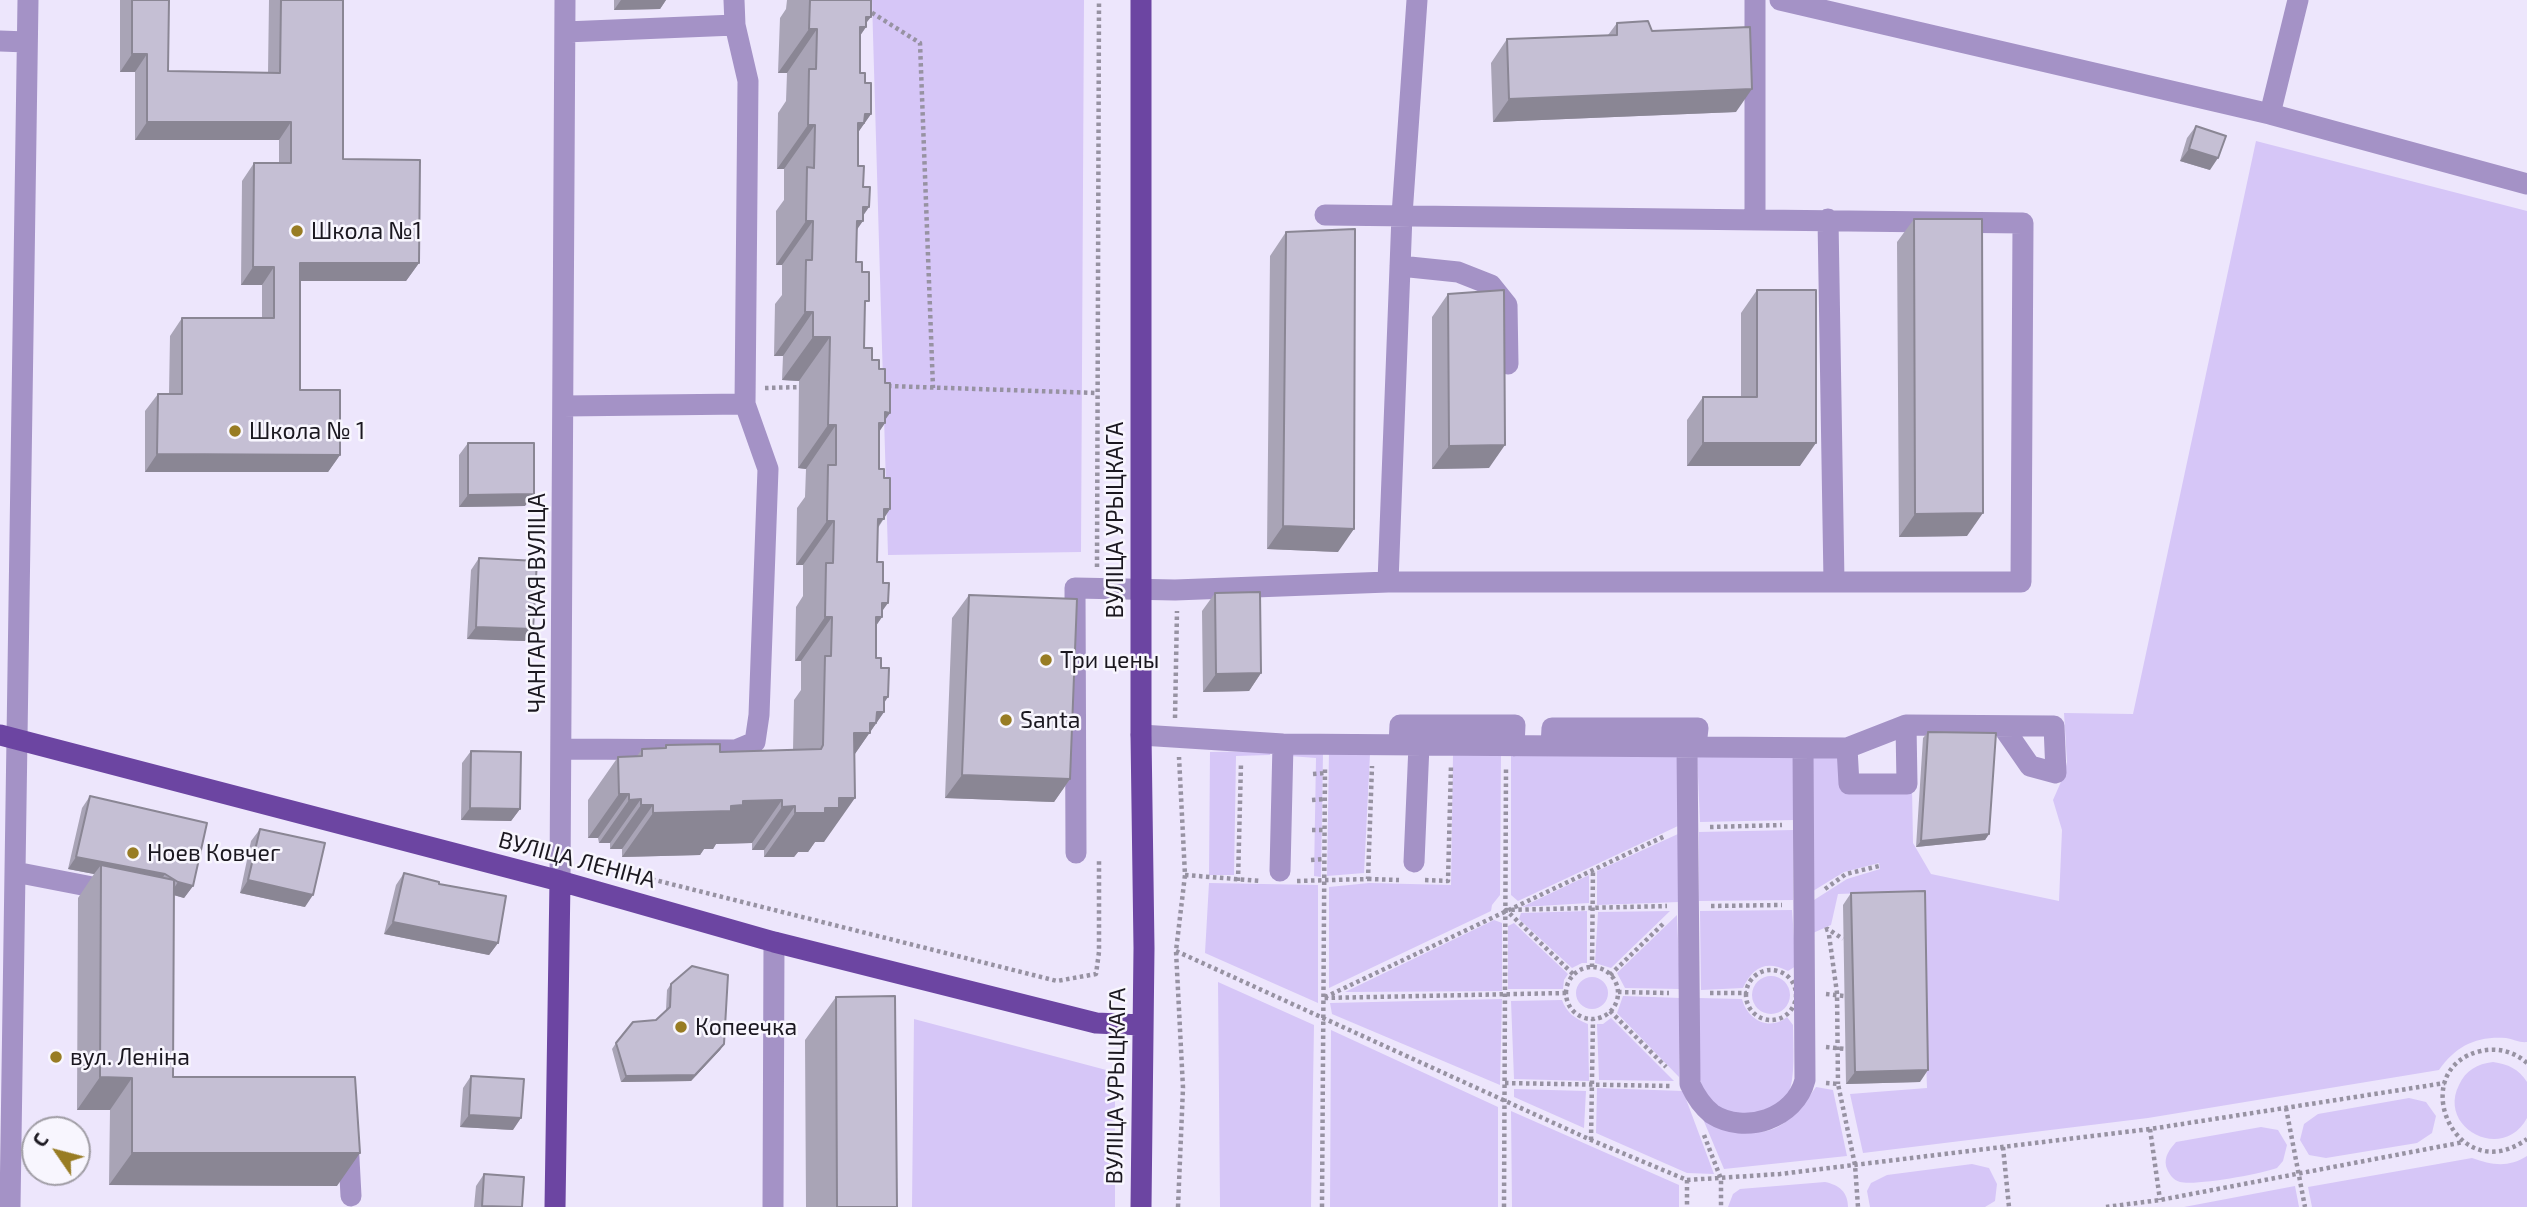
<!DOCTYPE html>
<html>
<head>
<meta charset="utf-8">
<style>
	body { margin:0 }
	#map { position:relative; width:2527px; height:1207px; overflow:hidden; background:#ede6fc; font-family:"Exo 2",sans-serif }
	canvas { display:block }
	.north { position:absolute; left:21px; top:1116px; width:70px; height:70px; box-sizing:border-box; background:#f8f6fe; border:2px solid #a09da5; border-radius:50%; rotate:305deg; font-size:19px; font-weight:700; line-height:28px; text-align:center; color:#1b1820 }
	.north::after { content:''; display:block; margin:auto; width:24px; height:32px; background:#987c24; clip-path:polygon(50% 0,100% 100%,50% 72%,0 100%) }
</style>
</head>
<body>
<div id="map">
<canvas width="2527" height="1207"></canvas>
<div class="north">С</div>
</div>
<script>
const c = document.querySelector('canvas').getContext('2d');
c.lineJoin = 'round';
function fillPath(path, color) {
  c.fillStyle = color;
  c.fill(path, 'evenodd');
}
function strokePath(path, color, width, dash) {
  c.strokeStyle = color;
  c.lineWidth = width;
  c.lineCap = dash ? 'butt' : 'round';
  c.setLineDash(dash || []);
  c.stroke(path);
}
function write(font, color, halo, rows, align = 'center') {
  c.font = font + ' "Exo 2",sans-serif';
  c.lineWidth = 5;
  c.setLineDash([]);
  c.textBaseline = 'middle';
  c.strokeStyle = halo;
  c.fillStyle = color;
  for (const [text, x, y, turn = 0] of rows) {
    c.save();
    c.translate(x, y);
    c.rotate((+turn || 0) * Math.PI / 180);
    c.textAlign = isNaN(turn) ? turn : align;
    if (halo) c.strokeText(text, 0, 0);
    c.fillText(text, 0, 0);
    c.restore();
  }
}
const green = new Path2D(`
	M872 0H1084L1081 552 888 555Z
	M2256 141 2527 211V1042C2520 1043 2513 1039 2506 1038 2476 1036 2456 1046 2439 1070L2148 1118 1863 1153 1850 1094 1927 1088 1920 891 1838 894 1831 925 1813 933 1814 900 1847 879 1880 869 1879 863 1844 872 1813 891 1812 754H1843L1845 788H1912L1913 843 1931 874 2059 901 2062 830 2053 800 2064 775 2067 762 2064 713 2133 714Z
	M1271 751 1270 755 1236 756 1234 875H1209L1210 752Z
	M1290 751 1323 752 1321 877 1314 876 1316 758 1290 756Z
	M1329 751 1370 754 1364 873 1327 876Z
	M1501 753 1500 895 1492 905 1491 911 1329 988V887L1369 883 1451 885 1453 755Z
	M1511 753H1678V826L1518 901 1511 895Z
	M1697 753 1794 756 1793 820 1700 822Z
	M1793 830V900L1699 901V832Z
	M1678 834 1679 902 1597 905V871Z
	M1589 875V903L1522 907Z
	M1209 883 1318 885V1003L1205 953Z
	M1792 910 1796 966 1788 971C1766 960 1753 967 1743 988L1701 990 1700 911Z
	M1587 911V963H1582L1572 968 1519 919 1521 913Z
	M1670 911 1611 968 1595 963 1598 912Z
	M1677 915 1680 989 1625 988 1617 973Z
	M1494 920 1502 923V991L1345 992Z
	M1514 923 1568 974 1564 980 1563 989H1508V926Z
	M1752 995a19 19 0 1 1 38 0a19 19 0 1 1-38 0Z
	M1576 993a16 16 0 1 1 32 0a16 16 0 1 1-32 0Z
	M1218 982 1314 1025 1311 1207H1220Z
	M1623 996 1680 998 1679 1077 1617 1013Z
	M1699 998 1742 999C1747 1019 1769 1032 1787 1017L1793 1025C1793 1043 1796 1079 1788 1094 1783 1102 1775 1106 1766 1109 1739 1120 1712 1113 1701 1083 1696 1070 1700 1015 1699 998Z
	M1502 999 1500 1085 1332 1014 1330 1003Z
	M1562 1000C1566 1012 1575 1019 1588 1024L1589 1081 1514 1079 1511 1001Z
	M1611 1018 1674 1081 1599 1080 1597 1024H1603Z
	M914 1019 1110 1071 1115 1086V1207H912Z
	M1331 1030 1498 1107V1207H1330Z
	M2493 1062C2508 1064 2519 1069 2527 1082V1118C2503 1163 2437 1128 2459 1085 2466 1070 2477 1064 2493 1062Z
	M1816 1087 1833 1090 1847 1156 1724 1169 1703 1119C1761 1141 1780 1139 1816 1087Z
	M1597 1088 1683 1091 1714 1174 1687 1173 1596 1133Z
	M1514 1089 1586 1091 1584 1128 1514 1097Z
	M2409 1098 2426 1102 2436 1116 2432 1133 2417 1143 2326 1158 2309 1155 2300 1140 2304 1124 2318 1114Z
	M1511 1111 1679 1185V1207H1512Z
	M2261 1127 2278 1130 2287 1145 2283 1161 2277 1168C2261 1174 2195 1186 2180 1182 2173 1180 2168 1173 2166 1166 2164 1156 2170 1149 2176 1142Z
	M2527 1156V1207H2312L2308 1187 2472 1158C2492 1165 2508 1168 2527 1156Z
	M1972 1164 1989 1168 1997 1184 1995 1201 1985 1207H1870L1867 1191 1871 1183 1887 1175Z
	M1825 1182C1839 1185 1848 1192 1848 1207H1728L1733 1194 1740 1189Z
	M2295 1186 2299 1207H2184Z`);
const path = new Path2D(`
	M866 9 920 43 933 388
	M888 386 1097 393
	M765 388 802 387
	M1097 567 1099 0
	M1175 718 1177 611
	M1313 774 1325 773
	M1312 800 1325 799
	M1710 827 1782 825
	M1312 830H1324
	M1311 860 1324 859
	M611 869 1057 981 1096 974 1099 952V859
	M1185 875 1260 881
	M1368 879 1399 880
	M1425 880 1448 881 1451 765
	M1238 881 1241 763
	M1297 881 1368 879 1372 766
	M1825 889 1846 874 1879 866
	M1711 906 1782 905
	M1825 930 1828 929 1843 939
	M1829 935 1837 993 1838 1084
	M1176 951 1591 1140 1687 1180V1207
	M1592 967 1593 869
	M1566 993a26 26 0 1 1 52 0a26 26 0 1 1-52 0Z
	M1746 995a25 25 0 1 1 50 0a25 25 0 1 1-50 0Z
	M1573 974 1506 910 1667 906
	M1610 975 1665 922
	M1618 992 1669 993
	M1566 993 1323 998 1665 836
	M1710 993H1747
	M1826 994 1844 996
	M1610 1011 1666 1067
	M1826 1047 1845 1049
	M2527 1063C2515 1052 2498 1047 2481 1051 2404 1068 2455 1191 2527 1139
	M1505 1083 1670 1086
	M1826 1083 1838 1084 1855 1165 1858 1207
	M2286 1108 2305 1207
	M2150 1129 2160 1200
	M1704 1135 1721 1179V1207
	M1591 1140 1593 1019
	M2003 1147 2009 1207
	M1687 1180 1780 1174 2150 1129 2445 1083
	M1178 1207 1183 1088 1176 951 1185 875 1179 757
	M1322 1207 1325 767
	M1504 1207 1506 768
	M2106 1207 2160 1200 2464 1142`);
const minor = new Path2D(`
	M1780 0 2270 114 2298 0
	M565 32 735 25
	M0 41 27 42
	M2270 114 2527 184
	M1755 218V0
	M1828 219 1834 582
	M1400 266 1458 272 1491 285 1507 305 1508 364
	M563 406 745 404
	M1388 582 1402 215 1417 0
	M1141 735 1283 744 1847 748 1906 725 2054 726 2056 773 2030 766 2003 727
	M1399 745 1400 725H1515L1514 746
	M1551 746 1552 728H1698L1696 746
	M1687 747 1690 1084C1695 1095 1702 1106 1712 1114 1745 1135 1795 1119 1805 1080L1803 748
	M1847 748 1849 784H1907L1906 725
	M563 749 736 750 755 742 759 715 768 469 745 404 748 81 735 25 734 0
	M1076 853 1075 588 1175 590 1388 582H2021L2023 223 1325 215
	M1414 862 1419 745
	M1280 871 1283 744
	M15 872 113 891
	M560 881 565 0
	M348 1140 351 1196
	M10 1207 28 0
	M773 1207 774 942`);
const major = new Path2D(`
	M1141 0V735L1144 948 1141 1207
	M0 735 560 881 774 942 1096 1023 1142 1025
	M555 1207 560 881`);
const wall = new Path2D(`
	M120 0H169L168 71 268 73 269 0H343V159L419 263 406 281H300V390L340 455 328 472H145V411L158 394H169L170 336 182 318H262V285H241L242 181 254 163H279V140H135V72H120Z
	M614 0H666L660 9 614 10Z
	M787 0H871L866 27 860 36V73L865 83 871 114 858 132V166L869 207 863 216 857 230 856 262 862 272 865 307 864 348 879 369 885 383 890 413 885 419V423L879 432V469L884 478 890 509 878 528 877 562 882 612V617L876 626V658L881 668 884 712 854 755 824 842H815L808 852H798L794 857H764V850H752V843L716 844 713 849H704L700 855 622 857V849H610V843H599L598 838H588V800L618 757 637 756 642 749 663 748 666 745 720 752 793 750 794 700 801 690V661H795L796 607 803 596V565H796L797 508 805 497 806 469 798 468 799 381 782 380 783 356H774L775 304 782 295V265H776V211L784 200V169H777L778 113 786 101 787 73H778L780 18 786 9Z
	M1617 23 1652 31 1736 112 1493 122 1491 63 1507 39 1608 35Z
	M2196 126 2210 170 2180 161 2187 138Z
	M1914 219 1967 536 1899 537 1897 242Z
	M1286 232 1338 552 1267 549 1270 256Z
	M1757 290 1800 466H1687V420L1703 397H1741V313Z
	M1448 294 1489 468 1432 469V317Z
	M468 443 525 506 459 507V455Z
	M479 558 533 629 525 641 467 639 471 570Z
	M1215 593 1261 673 1249 691 1203 692 1202 611Z
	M969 595 1070 779 1054 802 945 798 952 618Z
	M1928 732 1989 834 1985 840 1916 847 1923 738Z
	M471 751 520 809 511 821 461 820 462 763Z
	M90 796 193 886 184 898 174 895 173 1077 337 1186 109 1185 110 1110H77L78 898 94 874 68 869 82 808Z
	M260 829 305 907 240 893 251 841Z
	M404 873 439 884 498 943 489 955 384 934 396 885Z
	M1851 893 1920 1082 1846 1084 1843 905Z
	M671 984 724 1044 720 1050 691 1081 621 1082 612 1049 616 1043 656 1020 666 1010 667 990Z
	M836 997 897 1207H806L805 1040Z
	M471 1076 513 1130 460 1127 463 1088Z
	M484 1174 522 1207H474L476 1186Z`);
const shadedWall = new Path2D(`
	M621 0H666L660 9 614 10Z
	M866 17H871L863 27H866L835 71Z
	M809 29H817L787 73H778Z
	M132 54H147L135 72H120Z
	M1752 89 1736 112 1493 122 1509 99Z
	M865 114H871L834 167Z
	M147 122H291L279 140H135Z
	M808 125H815L784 169H777Z
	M2189 149 2218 158 2210 170 2180 161Z
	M863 207H869L859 221H863L832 265Z
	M806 221H813L782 265H776Z
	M300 263H419L406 281H288Z
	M253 267H274L262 285H241Z
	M805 312H813L783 356H774Z
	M813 337H830L799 381 782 380Z
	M885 412 890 413 883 423H885L855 467Z
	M828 425H836L806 469 798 468Z
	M1703 443H1816L1800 466H1687Z
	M1505 445 1489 468 1432 469 1449 446Z
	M157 454 340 455 328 472H145Z
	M534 494 525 506 459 507 468 495Z
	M884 509H890L853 563Z
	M1983 513 1967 536 1899 537 1915 514Z
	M827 521H834L803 565H796Z
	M1283 526 1354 529 1338 552 1267 549Z
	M882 603H888L878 617H882L851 661Z
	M825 617H832L801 661H795Z
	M476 627 533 629 525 641 467 639Z
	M1261 673 1249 691 1203 692 1216 674Z
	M884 697H888L878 712H884L839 777 854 733Z
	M962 775 1070 779 1054 802 945 798Z
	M619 794H629L598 838H588Z
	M839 798H855L824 842H815L808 852H798L794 857H764L795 813Z
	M641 799 610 843H599L629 800Z
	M782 800 752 843 716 844 713 849H704L700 855 622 857 653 813 731 806 743 801Z
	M641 805H653L622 849H610Z
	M795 806 764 850H752L782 807Z
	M470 808 520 809 511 821 461 820Z
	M1989 834 1985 840 1916 847 1921 841Z
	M76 857 165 874 157 886 101 865 94 874 68 869Z
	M248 880 313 895 305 907 240 893Z
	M178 882 193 886 184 898 170 894Z
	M393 922 498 943 489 955 384 934Z
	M724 1044 720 1050 691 1081 621 1082 626 1076Z
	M1928 1070 1920 1082 1846 1084 1855 1072Z
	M100 1077 132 1078 110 1110H77Z
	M469 1115 521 1118 513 1130 460 1127Z
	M132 1153H360L337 1186 109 1185Z`);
const building = new Path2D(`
	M132 0H169L168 71 280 73 281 0H343V159L420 160 419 263H300V390H340V455L157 454 158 394H182V318H274V267H253L254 163H291V122H147V54H132Z
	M810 0H871V17H866V27H860V73H865V83H871V114H865L864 123H858V166H864L863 187H870L869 207H863V221H857L856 262H862V272H869V301H865L864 348H872V360H879V369H885V383H890V413L885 412V423H879V469H884V478H890V509H884V519H878L877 562H883V583H889L888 603H882V617H876V658H881V668H889L888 697H884V712H877L876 723H870V733H854L855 798H839V808H825V813H795V806L782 807V800L743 801V805L731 806V811L653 813V805H641V799L629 800V794H619L618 757 642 756V749L666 748V745L720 744V752L821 749 823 745 825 656H831L832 617H825L826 563H833L834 521H827L828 465H836V425H828L830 337H813V312H805L806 260H812L813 221H806L807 167 814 168 815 125H808L809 69H816L817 29H809Z
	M1648 21 1652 31 1750 27 1752 89 1509 99 1507 39 1617 35V23Z
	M2196 126 2226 136 2218 158 2189 149Z
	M1914 219H1982L1983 513 1915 514Z
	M1355 229 1354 529 1283 526 1286 232Z
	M1504 290 1505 445 1449 446 1448 294Z
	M1757 290H1816V443H1703V397H1757Z
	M468 443H534V494L468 495Z
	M479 558 537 561 533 629 476 627Z
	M1260 592 1261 673 1216 674 1215 593Z
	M969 595 1077 599 1070 779 962 775Z
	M1928 732 1996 733 1989 834 1921 841Z
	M471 751 521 752 520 809 470 808Z
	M90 796 207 823 193 886 178 882 165 874 76 857Z
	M260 829 325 843 313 895 248 880Z
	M101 865 174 880 173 1077H355L360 1153H132V1078L100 1077Z
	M404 873 439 882V884L506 896 498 943 393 922Z
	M1925 891 1928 1070 1855 1072 1851 893Z
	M692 966 728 975 724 1044 695 1075 626 1076 616 1043 633 1022 656 1020 670 1007 671 984Z
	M895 996 897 1207H837L836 997Z
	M471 1076 524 1079 521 1118 469 1115Z
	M484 1174 524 1177 522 1207 482 1206Z`);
const markers = [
	[297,231,7,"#987c24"],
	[235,431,7,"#987c24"],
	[1046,660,7,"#987c24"],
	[1006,720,7,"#987c24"],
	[133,853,7,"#987c24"],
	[681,1027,7,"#987c24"],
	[56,1057,7,"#987c24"]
];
const poiNames = [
	["Школа №1",311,231],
	["Школа № 1",249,431],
	["Три цены",1060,660],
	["Santa",1020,720],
	["Ноев Ковчег",147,853],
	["Копеечка",695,1027],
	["вул. Леніна",70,1057]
];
const streetNames = [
	["ВУЛІЦА УРЫЦКАГА",1115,520,-90],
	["ЧАНГАРСКАЯ ВУЛІЦА",537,603,-90],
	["ВУЛІЦА ЛЕНІНА",577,860,15],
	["ВУЛІЦА УРЫЦКАГА",1116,1086,-89]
];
fillPath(green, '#d6c6f7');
strokePath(path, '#9792a2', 4.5, [3.5, 3.5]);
strokePath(minor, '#a492c6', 21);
strokePath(major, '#6c45a2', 21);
fillPath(wall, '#a9a4b6');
fillPath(shadedWall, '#8a8694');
fillPath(building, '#c5bfd4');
strokePath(building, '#8a8694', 2);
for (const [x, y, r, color] of markers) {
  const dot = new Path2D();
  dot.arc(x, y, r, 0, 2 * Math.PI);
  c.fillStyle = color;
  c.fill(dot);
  strokePath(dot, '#f8f6fe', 2.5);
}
write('23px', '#1b1820', '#f8f6fe', poiNames, 'left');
write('23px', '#1b1820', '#f8f6fe', streetNames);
</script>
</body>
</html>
